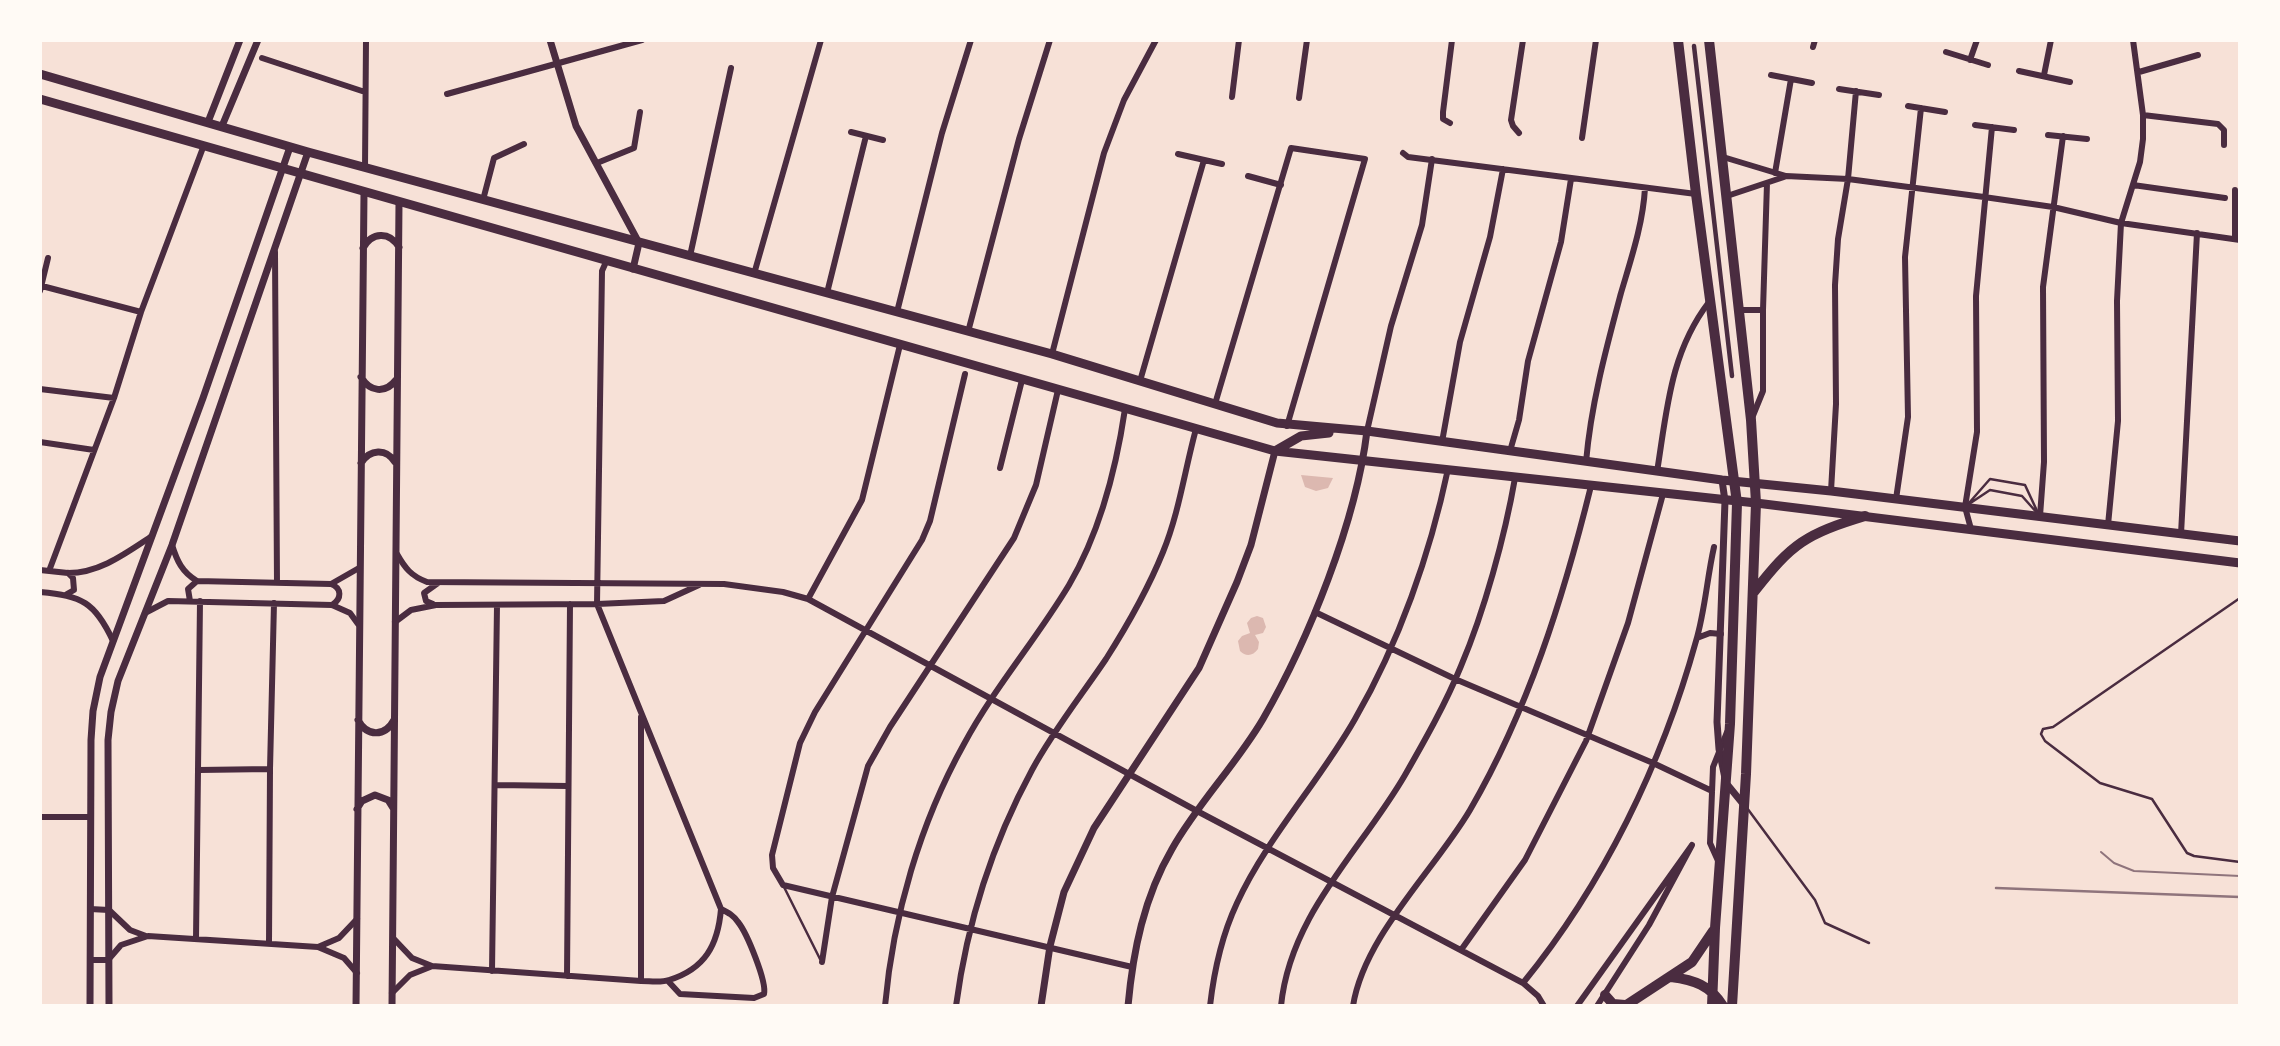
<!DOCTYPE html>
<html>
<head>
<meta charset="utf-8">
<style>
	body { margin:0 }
	#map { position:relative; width:2280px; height:1046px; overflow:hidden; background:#f7e1d7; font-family:"Archivo Narrow",sans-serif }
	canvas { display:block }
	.frame { position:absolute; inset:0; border:42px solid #fffaf5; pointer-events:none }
</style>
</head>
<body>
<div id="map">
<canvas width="2280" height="1046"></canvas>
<div class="frame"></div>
</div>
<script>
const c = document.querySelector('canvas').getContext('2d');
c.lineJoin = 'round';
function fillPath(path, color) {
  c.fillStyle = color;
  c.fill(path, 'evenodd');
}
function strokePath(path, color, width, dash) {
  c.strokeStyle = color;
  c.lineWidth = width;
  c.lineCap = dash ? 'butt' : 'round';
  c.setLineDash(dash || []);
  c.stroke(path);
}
const water = new Path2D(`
	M1301 475 1333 478 1328 488 1316 491 1305 487Z
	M1257 616 1263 618 1266 627 1263 633 1255 635 1259 642 1258 649C1253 656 1246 657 1240 651L1238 641 1242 636 1250 633 1247 623 1251 618Z`);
const service = new Path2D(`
	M1969 503 1990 479 2025 485 2038 513
	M1969 504 1990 490 2022 496 2038 514
	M2240 598 2053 727 2043 729 2041 734 2045 741 2100 783 2152 799 2187 853 2194 856 2240 862
	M1747 808 1815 900 1825 923 1869 943
	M784 887 820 959`);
const pedestrian = new Path2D(`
	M1694 46 1732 376`);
const minor = new Path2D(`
	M1813 47 1815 40
	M1946 52 1988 65
	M262 58 365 92
	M1970 60 1977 40
	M2019 71 2070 82
	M2139 72 2198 55
	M1771 75 1812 83
	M2044 75 2051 40
	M1839 89 1879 95
	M447 94 642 40
	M1232 97 1239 40
	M1299 98 1307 40
	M1908 106 1945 112
	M2143 115 2218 124 2224 130V145
	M1450 123 1443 119V112L1452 40
	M1975 125 2014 130
	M851 132 883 140
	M1519 133 1513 126 1511 120 1523 40
	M2048 135 2087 139
	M1582 138 1596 40
	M1403 153 1408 157 1696 194
	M1178 154 1222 164
	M1723 157 1786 176 1848 179 1984 197 2053 207 2121 223 2240 240
	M597 163 634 148 640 112
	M365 168 366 40
	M1775 173 1791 79
	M1248 176 1281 185
	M2133 185 2225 198
	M1727 196 1784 177
	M483 200 494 158 524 144
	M2235 239V190
	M275 252 277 583
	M690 256 731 68
	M754 274 821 40
	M42 286 141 312
	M40 291 48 258
	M827 293 866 136
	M1738 310H1763
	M897 312 942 133 971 40
	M968 332 1019 139 1050 40
	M1052 354 1104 153 1124 100 1156 40
	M965 374 930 521 922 540 815 712 800 743 772 855 773 868 783 885 1132 967
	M1140 381 1204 160
	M40 389 114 398
	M1215 404 1291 148 1365 159 1287 426
	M1752 418 1763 391V310L1767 183
	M1367 431 1391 326 1422 225 1432 159
	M40 442 94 450
	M1442 442 1460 342 1490 237 1503 169
	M1510 451 1519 420 1528 361 1561 242 1571 179
	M1586 462C1591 404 1606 349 1621 293 1631 259 1643 224 1645 188
	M1000 468 1022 380
	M1657 472C1667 410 1670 353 1709 302
	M1831 491 1836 404 1835 285 1838 239 1848 179 1856 91
	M1896 499 1908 417 1905 257 1921 108
	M2040 516 2044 462 2043 287 2063 136
	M2108 525 2118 421 2117 301 2121 223 2140 162 2143 139V115L2133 40
	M1971 529 1965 507 1977 432 1976 296 1992 127
	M2181 534 2197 233
	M172 545C177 561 182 572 197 581L331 584 359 568
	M397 554C405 568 411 576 427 582L724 584 783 592 808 599 1197 811 1523 983 1538 996 1544 1006
	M40 570C49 571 59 572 68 573 100 573 126 553 152 536
	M49 571 114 398 141 312 204 145
	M331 584C342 588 342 599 332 605
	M40 592C82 596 95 602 113 641
	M67 594 74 590 73 578 68 573
	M808 599 862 500 900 345
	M190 601 188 589 197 581
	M433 604 426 601 424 593 438 583
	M1315 612 1455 679 1653 763 1712 791
	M145 613 168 601 332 605 350 613 358 624
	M395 622 411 610 436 605 597 604 664 601 699 585
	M1697 638 1710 633 1721 634
	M641 717V981
	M199 770 270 769
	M496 785 568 786
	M40 817H90
	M1719 863 1710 843 1713 767 1727 732
	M90 909 109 910 130 930 146 936
	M196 939 200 601
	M394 939 412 958 432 966 641 981C650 981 661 983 669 980 705 969 718 945 721 909L597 604 602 271 606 262
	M269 944 270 769 274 603
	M318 947 339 938 357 919
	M1461 950 1525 860 1586 741 1628 623 1663 494
	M90 960H108L121 945 148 936 318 947 344 958 357 973
	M822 962 832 897 868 766 890 727 1014 538 1036 485 1058 390
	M492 971 497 605
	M567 976 570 604
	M668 981 680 994 754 998 764 994C767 982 747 933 738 922 733 915 729 913 721 909
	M1523 983C1603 885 1662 764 1696 641 1705 611 1707 578 1714 547
	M392 993 410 975 430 967
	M885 1006C893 916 920 823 964 744 994 688 1036 640 1069 585 1100 532 1116 470 1125 409
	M956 1006C967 923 992 844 1032 770 1053 731 1081 696 1106 659 1127 626 1148 589 1163 552 1179 513 1185 469 1196 429
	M1210 1006C1214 971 1222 935 1237 903 1266 839 1320 781 1355 719 1399 643 1430 554 1448 469
	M1281 1006C1290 914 1361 851 1405 775 1425 740 1446 703 1461 666 1484 612 1505 536 1515 478
	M1353 1006C1364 936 1434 871 1470 810 1528 710 1563 599 1591 486
	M1577 1006 1692 845 1649 925 1597 1006`);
const tertiary = new Path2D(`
	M550 40 576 126 639 243 633 269
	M208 122 240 40
	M222 126 258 40
	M363 248C372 232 389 231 399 247
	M361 377C370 392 385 394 396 380
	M361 463C370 449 386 448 395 462
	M1722 480 1725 501 1717 722 1719 749 1726 783 1744 805
	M358 720C367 737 385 737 394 720
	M357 809 362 801 375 795 388 800 393 808
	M90 1006 91 740 93 711 100 677 203 398 290 147
	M109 1006 108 740 111 712 118 681 172 545 308 152
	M356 1006 364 193
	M392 1006 399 203
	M1041 1006 1050 946 1064 892 1094 828 1199 668 1237 582 1251 545 1275 451
	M1128 1006C1133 951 1144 897 1172 849 1198 803 1236 765 1263 719 1309 639 1356 522 1367 431`);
const secondary = new Path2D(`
	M40 74 308 152 1052 354 1277 423 1367 431 1722 480 1831 491 2240 541
	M40 99 1275 451 1756 503 2240 563
	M1275 451 1301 436 1329 433`);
const primary = new Path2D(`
	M1678 40 1696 194 1737 503 1730 724 1715 928 1712 1006
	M1709 40 1751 420 1756 503 1746 774 1732 1006
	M1754 592C1792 543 1806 534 1865 516
	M1671 977C1694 980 1710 985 1723 1006
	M1605 995 1613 1004 1625 1005
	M1625 1006 1692 962 1713 931`);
const tram = new Path2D(`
	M2101 852 2114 863 2134 871 2240 876`);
const rail = new Path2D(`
	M1996 888 2240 897`);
fillPath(water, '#dcb8b0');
strokePath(service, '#4a2c40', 2.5);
strokePath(pedestrian, '#4a2c40', 4.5);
strokePath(minor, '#4a2c40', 6);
strokePath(tertiary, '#4a2c40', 7);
strokePath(secondary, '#4a2c40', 9);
strokePath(primary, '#4a2c40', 10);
strokePath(tram, '#8f747c', 2);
strokePath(rail, '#8f747c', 2.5);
</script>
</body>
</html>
